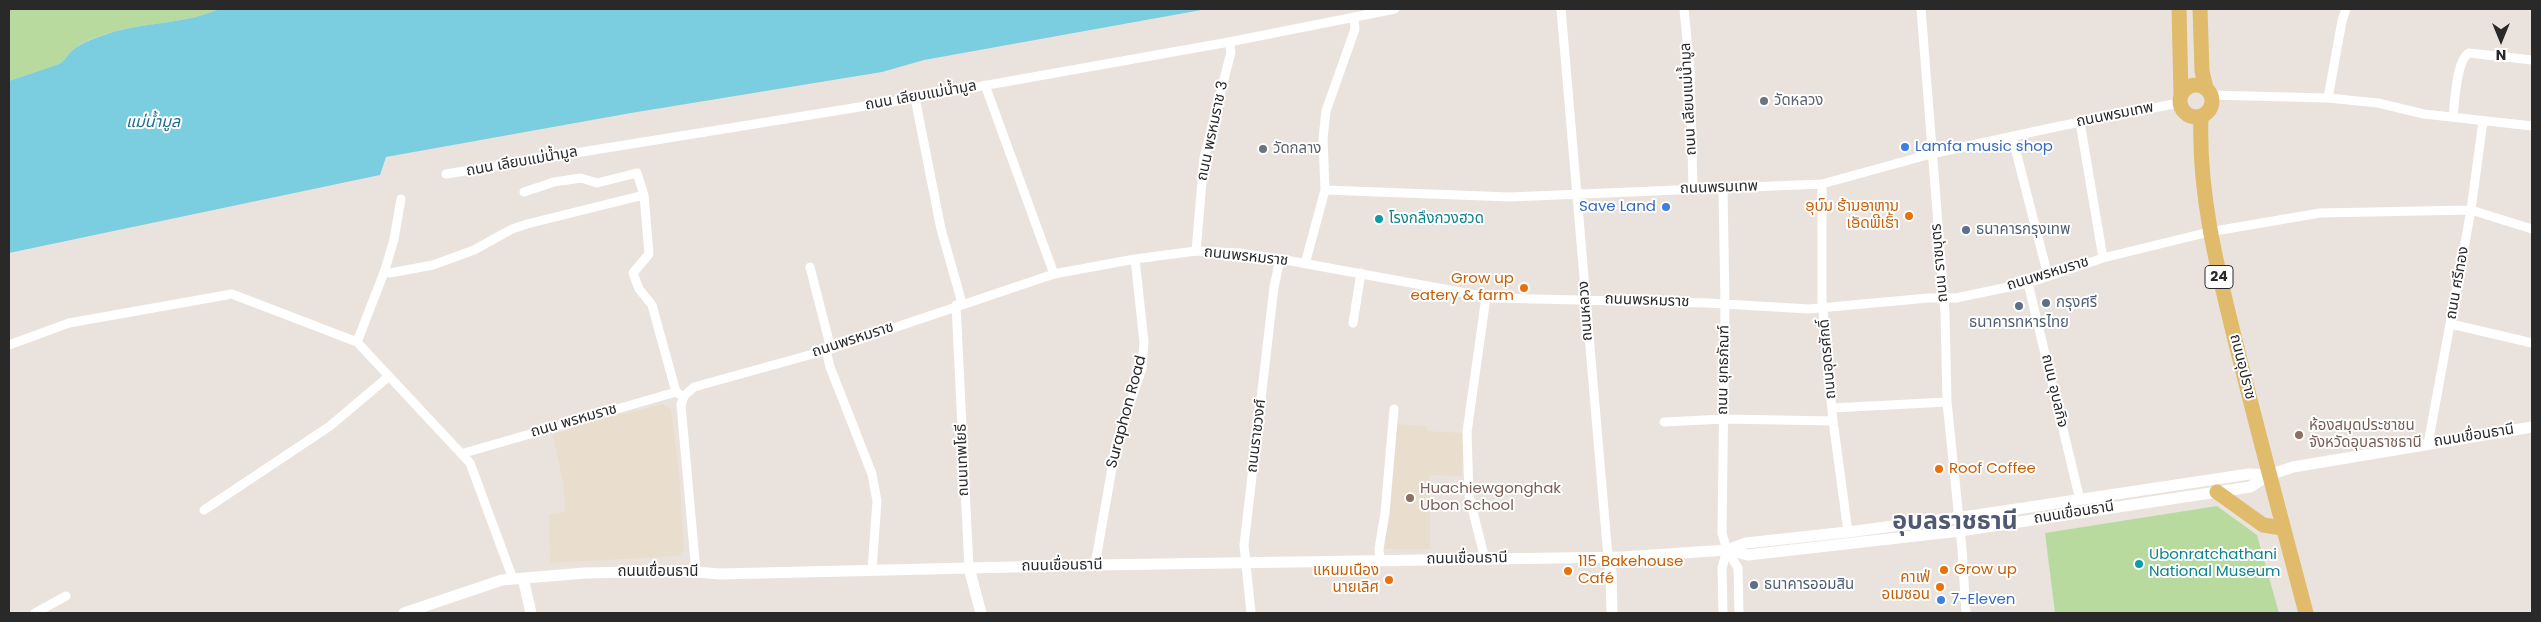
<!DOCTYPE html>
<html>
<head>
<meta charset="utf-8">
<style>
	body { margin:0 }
	#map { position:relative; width:2541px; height:622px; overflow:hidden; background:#eae3dd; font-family:Poppins,sans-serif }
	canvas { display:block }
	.frame { position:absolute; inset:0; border:10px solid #292929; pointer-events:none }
	.north { position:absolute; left:2476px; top:15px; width:50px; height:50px; -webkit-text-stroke:4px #fff; paint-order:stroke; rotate:180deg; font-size:14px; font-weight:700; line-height:20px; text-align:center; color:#292929 }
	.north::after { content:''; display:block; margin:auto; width:18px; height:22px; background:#292929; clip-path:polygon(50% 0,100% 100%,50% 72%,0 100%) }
</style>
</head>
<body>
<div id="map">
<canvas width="2541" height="622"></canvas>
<div class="frame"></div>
<div class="north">N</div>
</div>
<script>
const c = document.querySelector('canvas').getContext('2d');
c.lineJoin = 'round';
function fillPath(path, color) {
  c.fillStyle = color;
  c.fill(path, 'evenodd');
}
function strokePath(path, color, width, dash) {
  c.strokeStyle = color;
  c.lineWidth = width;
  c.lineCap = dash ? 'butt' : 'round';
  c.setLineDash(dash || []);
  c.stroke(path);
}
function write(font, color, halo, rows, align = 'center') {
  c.font = font + ' Poppins,"Noto Sans Lao","Noto Sans Thai",sans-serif';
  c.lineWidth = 4;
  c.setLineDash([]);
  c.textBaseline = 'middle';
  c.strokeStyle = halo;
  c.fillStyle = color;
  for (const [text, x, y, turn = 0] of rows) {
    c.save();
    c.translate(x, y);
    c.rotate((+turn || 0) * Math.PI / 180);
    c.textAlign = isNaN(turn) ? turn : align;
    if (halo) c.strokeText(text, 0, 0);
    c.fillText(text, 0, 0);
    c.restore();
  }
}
const education = new Path2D(`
	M663 404 671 409 679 471 684 550 679 556 550 563 549 514 565 512 564 488 553 435 586 423Z
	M1395 424 1427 426V431L1464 433 1462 476 1430 475V549H1383Z`);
const green = new Path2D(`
	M9 9H219C190 22 157 22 125 29 109 33 84 39 72 51 66 56 66 60 59 64L9 81Z
	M2217 506 2257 535 2279 613H2055L2045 533Z`);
const water = new Path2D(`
	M219 9H1207L924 60 882 72 631 113 386 157 380 175 9 253V81L59 64C66 60 66 56 72 51 82 41 111 32 125 29 157 22 190 22 219 9Z`);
const minor = new Path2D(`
	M1561 9 1608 557
	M1684 9 1690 69 1693 189
	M1921 9 1945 313 1947 402 1962 549 1966 613
	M985 85 1054 274
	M2211 95 2328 98 2378 103 2424 114 2532 126
	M915 98 941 229 962 303
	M2328 98 2342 21 2346 9
	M2453 117C2455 102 2456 60 2469 53L2532 60
	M2080 122 2103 258
	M2012 136 2048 276
	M446 174 915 98 1229 42 1395 9
	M1822 184V300L1833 421 1848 532
	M1723 189 1725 304 1722 533 1727 550 1738 568 1739 613
	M1325 190 1323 138 1326 111 1355 29 1354 17
	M524 192 554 182 581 178 597 183 637 173 644 195 649 254 633 273 639 289 652 305 676 392
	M1196 251 1204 158 1231 52 1229 42
	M1305 264 1325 190 1510 197 1822 184 1931 154 2060 126 2179 103
	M810 267 831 349
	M385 270 390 273 433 265 474 250 512 229 527 224 644 195
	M2028 283 2080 500
	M956 305 969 568
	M1353 323 1361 273
	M2451 324 2532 343
	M357 342 385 270 394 239 401 199
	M9 345 69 323 232 294 357 342 470 463 513 579
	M826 350 830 367 872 474 877 501 872 570
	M684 396 694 387 831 349 1054 274 1135 259 1196 251 1239 253 1280 259 1493 298 1707 303 1809 309 1928 298H1956L2028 283 2103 258 2209 232 2320 213 2471 210 2532 229
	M684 396 681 405 696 572
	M1832 408 1947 402
	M1664 422 1724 419 1833 421
	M2428 444 2471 210 2483 121
	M464 453 676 392 679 394
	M204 510 330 426 388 377
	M1485 559 1469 496 1467 432 1486 297
	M1380 562 1379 549 1385 513 1394 409
	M1095 565 1116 445 1142 368 1144 342 1135 259
	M35 613 66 596
	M1251 613 1244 545 1274 287 1280 259
	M1723 613 1722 568 1727 550`);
const tertiary = new Path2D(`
	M1727 550 1748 555 1960 531 2250 487 2269 475 2293 467 2532 427
	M1608 557 1611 572 1612 613
	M969 568 981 613
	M523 578 531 613
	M404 613 502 580 513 579 585 573 685 571 720 574 1095 565 1623 557 1727 550 1746 543 1848 532 1977 515 2249 474 2269 475`);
const primary = new Path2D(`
	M2179 9 2181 94
	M2200 9 2202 71 2206 88
	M2180 101a16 16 0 1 1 32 0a16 16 0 1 1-32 0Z
	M2201 117C2198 197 2219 275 2238 352 2260 440 2283 526 2306 613
	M2217 492 2263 525 2282 528`);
const markers = [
	[1764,101,5,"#6b7280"],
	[1905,147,5,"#3f7fe0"],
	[1263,149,5,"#6b7280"],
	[1666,207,5,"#3f7fe0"],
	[1909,216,5,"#e8710a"],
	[1379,219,5,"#0f9aa8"],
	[1966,230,5,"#5c6f8a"],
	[1524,288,5,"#e8710a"],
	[2046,303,5,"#5c6f8a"],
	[2019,306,5,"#5c6f8a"],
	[2299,435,5,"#8d6e63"],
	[1939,469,5,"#e8710a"],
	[1410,498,5,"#8d6e63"],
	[2139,564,5,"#0f9aa8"],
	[1944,570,5,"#e8710a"],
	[1568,571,5,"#e8710a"],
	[1389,580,5,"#e8710a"],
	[1754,585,5,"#5c6f8a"],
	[1940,587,5,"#e8710a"],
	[1941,600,5,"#3f7fe0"]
];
const shields = [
	[2219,277,28]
];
const shieldNames = [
	["24",2219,277]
];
const streetNames = [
	["ถนน เลียบแม่น้ำมูล",921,96,-10],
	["ถนน เลียบแม่น้ำมูล",1689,99,-93],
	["ถนนพรมเทพ",2115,115,-11],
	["ถนน พรหมราช 3",1213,131,-78],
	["ถนน เลียบแม่น้ำมูล",522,162,-10],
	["ถนนพรมเทพ",1719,188,-2],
	["ถนนพรหมราช",1246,257,6],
	["ถนน ราชบุตร",1940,263,-95],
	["ถนนพรหมราช",2048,274,-17],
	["ถนน ศรีทอง",2458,283,-80],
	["ถนนพรหมราช",1647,301,2],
	["ถนนหลวง",1586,311,-94],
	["ถนนพรหมราช",853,340,-18],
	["ถนนอุดรศักดิ์",1828,359,-95],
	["ถนนอุปราช",2242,367,76],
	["ถนน ยุทธภัณฑ์",1724,370,-89],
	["ถนน อุบลกิจ",2054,391,77],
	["Suraphon Road",1127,412,-75],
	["ถนน พรหมราช",574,421,-16],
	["ถนนราชวงศ์",1257,436,-83],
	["ถนนเขื่อนธานี",2474,436,-9],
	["ถนนเทพโยธี",963,460,-92],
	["ถนนเขื่อนธานี",2074,513,-9],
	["ถนนเขื่อนธานี",1467,559,-1],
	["ถนนเขื่อนธานี",1062,566,-1],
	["ถนนเขื่อนธานี",658,572]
];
const worshipNames = [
	["วัดหลวง",1774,101],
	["วัดกลาง",1273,149]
];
const shopNames = [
	["Lamfa music shop",1915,147],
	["Save Land",1656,207,"right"],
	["7-Eleven",1951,600]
];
const foodNames = [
	["ອຸບົນ ຮ້ານອາຫານ",1899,207],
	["ເອັດພີເຮົ້າ",1899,224],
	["Grow up",1514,279],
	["eatery & farm",1514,296],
	["Roof Coffee",1949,469,"left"],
	["115 Bakehouse",1578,562,"left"],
	["Café",1578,579,"left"],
	["Grow up",1954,570,"left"],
	["แหนมเนือง",1379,571],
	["นายเลิศ",1379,588],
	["คาเฟ่",1930,578],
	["อเมซอน",1930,595]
];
const cultureNames = [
	["โรงกลึงกวงฮวด",1389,219],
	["Ubonratchathani",2149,555],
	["National Museum",2149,572]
];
const serviceNames = [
	["ธนาคารกรุงเทพ",1976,230],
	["กรุงศรี",2056,303],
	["ธนาคารทหารไทย",2019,323,"center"],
	["ธนาคารออมสิน",1764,585]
];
const educationNames = [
	["ห้องสมุดประชาชน",2309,426],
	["จังหวัดอุบลราชธานี",2309,443],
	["Huachiewgonghak",1420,489],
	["Ubon School",1420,506]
];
const waterNames = [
	["แม่น้ำมูล",153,123]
];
const townNames = [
	["อุบลราชธานี",1955,523]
];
fillPath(education, '#e9dece');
fillPath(green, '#b8da9f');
fillPath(water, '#7bcee0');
strokePath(minor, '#fff', 9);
strokePath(tertiary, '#fff', 11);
strokePath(primary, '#e0bb6c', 15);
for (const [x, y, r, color] of markers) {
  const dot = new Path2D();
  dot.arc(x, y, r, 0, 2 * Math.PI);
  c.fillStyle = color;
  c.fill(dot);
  strokePath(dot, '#fff', 2);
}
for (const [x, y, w] of shields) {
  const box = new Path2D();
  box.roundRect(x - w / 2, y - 11.5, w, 23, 4);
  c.fillStyle = '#fff';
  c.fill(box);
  strokePath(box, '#292929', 1);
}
write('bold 14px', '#292929', null, shieldNames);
write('15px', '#292929', '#fff', streetNames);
write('15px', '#5b616d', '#fff', worshipNames, 'left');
write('15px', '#366cbe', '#fff', shopNames, 'left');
write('15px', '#c56008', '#fff', foodNames, 'right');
write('15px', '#0d838f', '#fff', cultureNames, 'left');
write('15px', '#4e5e75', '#fff', serviceNames, 'left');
write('15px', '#785e54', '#fff', educationNames, 'left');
write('italic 16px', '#1d6e8a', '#fff', waterNames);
write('bold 25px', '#4f5974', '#fff', townNames);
</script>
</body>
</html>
